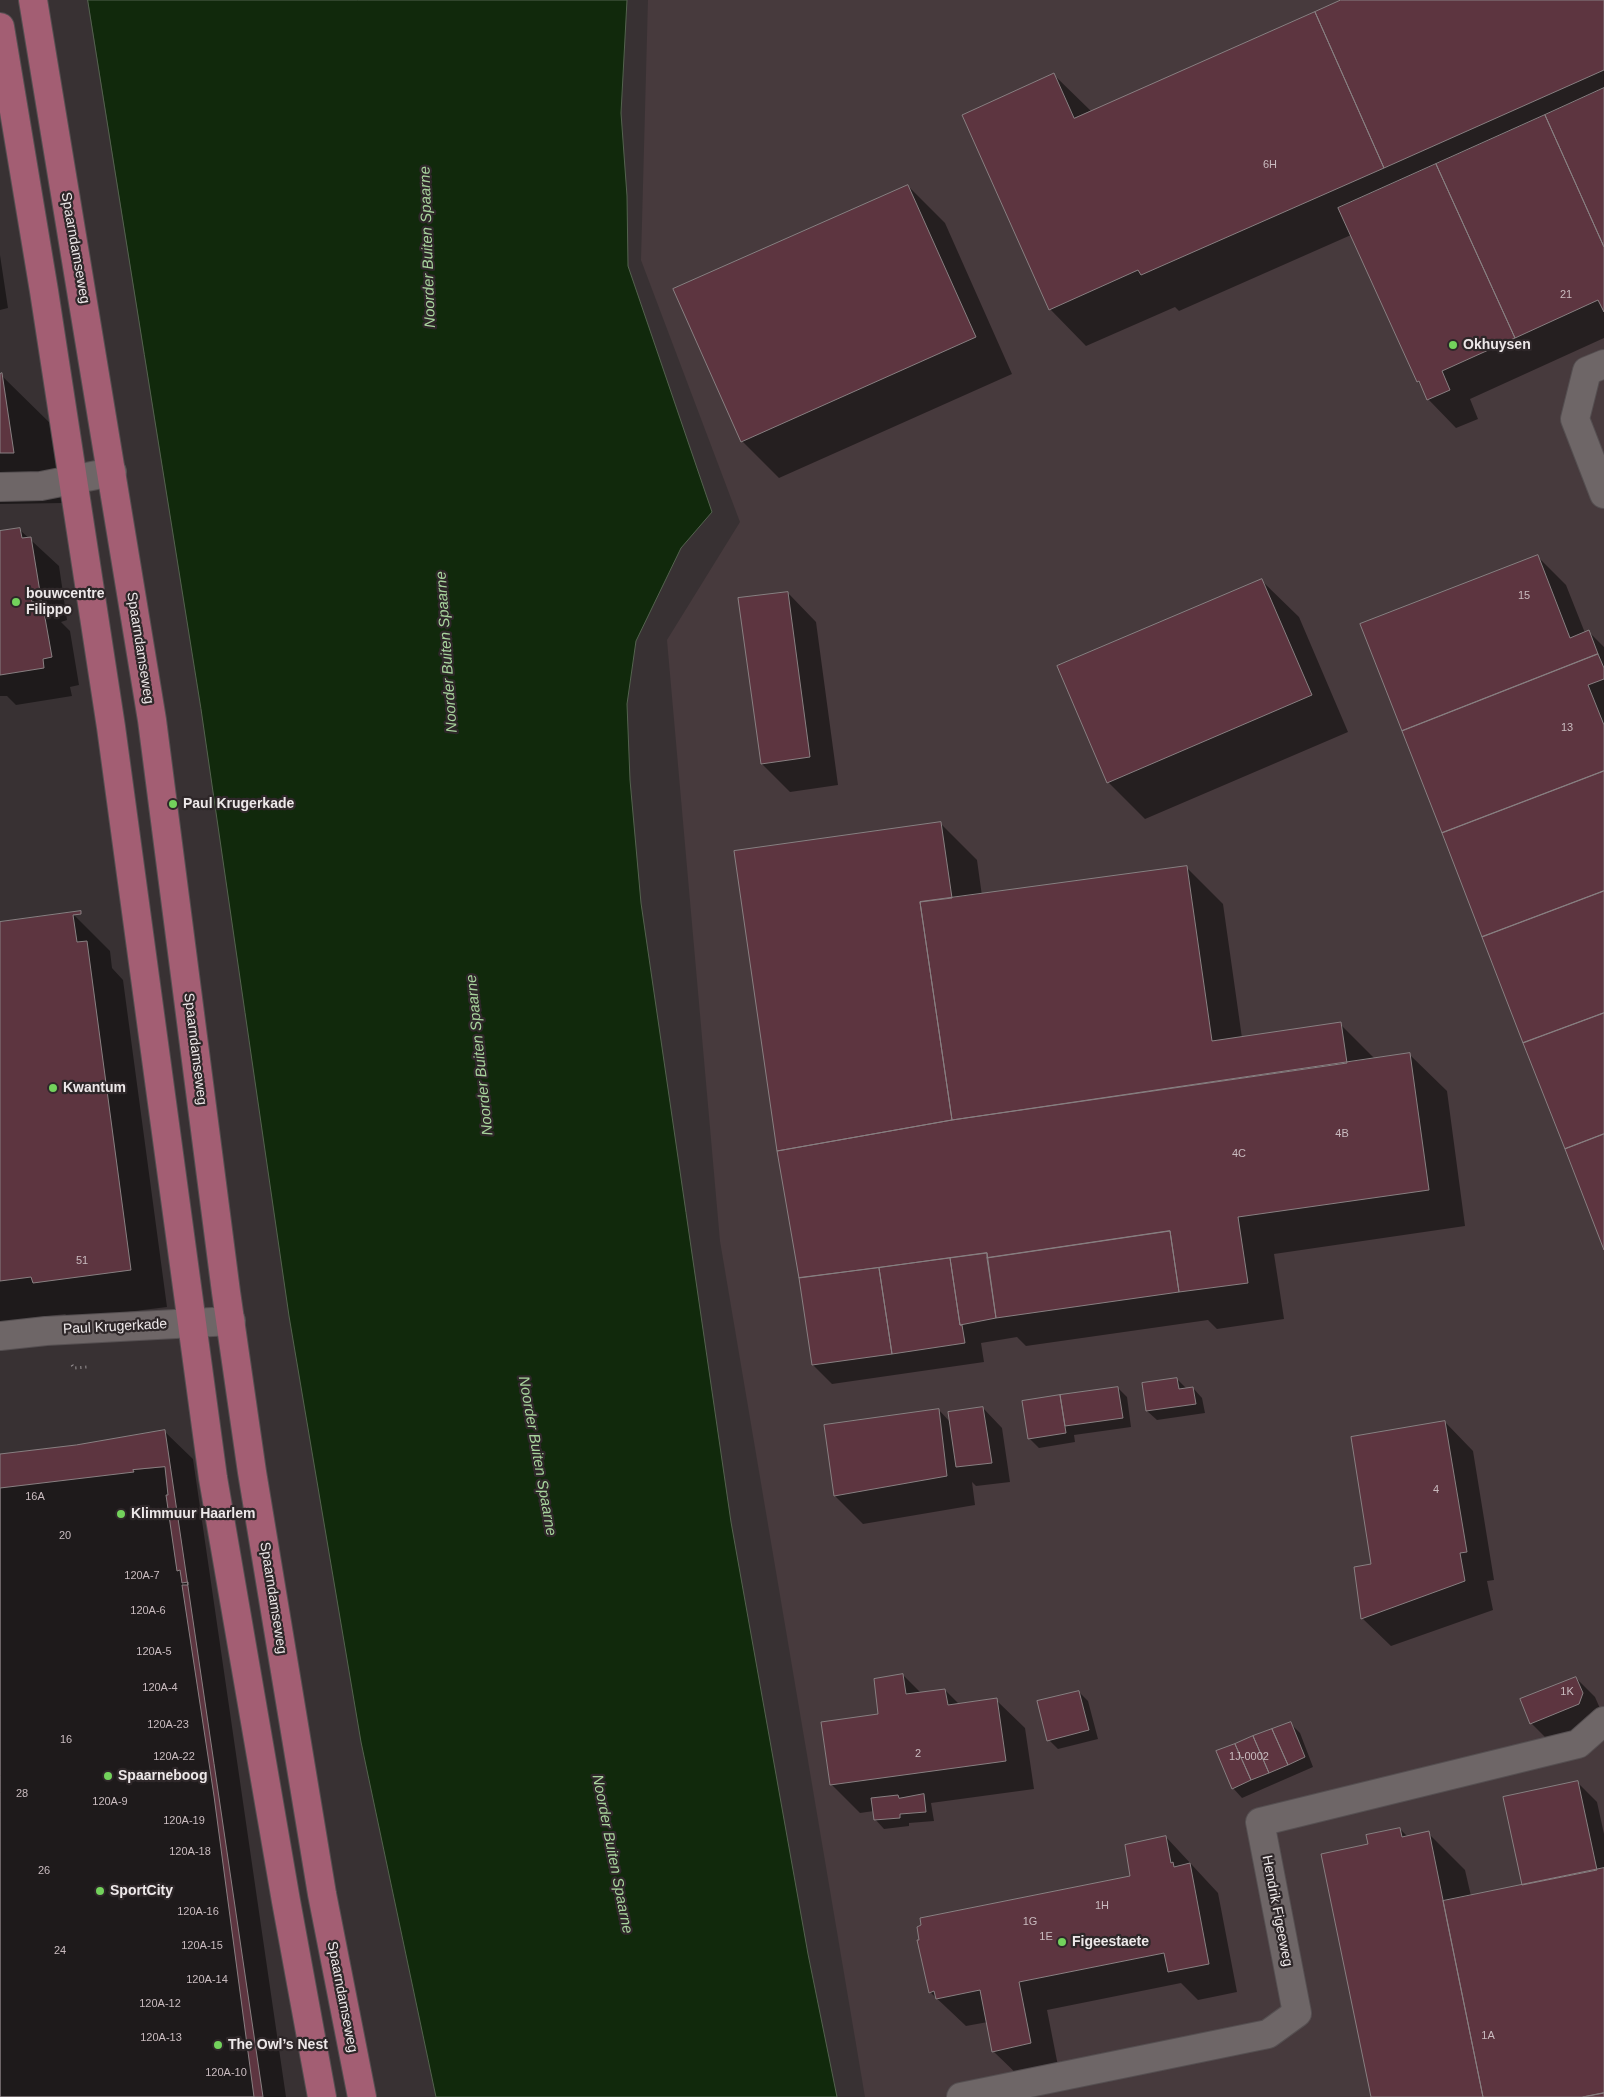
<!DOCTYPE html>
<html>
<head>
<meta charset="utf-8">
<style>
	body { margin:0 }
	canvas { display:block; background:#383133 }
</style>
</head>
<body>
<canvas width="1604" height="2097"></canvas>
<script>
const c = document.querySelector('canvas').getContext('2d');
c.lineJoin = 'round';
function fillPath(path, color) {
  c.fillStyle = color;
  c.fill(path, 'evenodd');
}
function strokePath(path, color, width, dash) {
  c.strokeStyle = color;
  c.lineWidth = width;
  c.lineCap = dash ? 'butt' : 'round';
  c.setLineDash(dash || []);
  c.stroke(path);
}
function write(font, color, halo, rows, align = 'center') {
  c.font = font + ' Helvetica,sans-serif';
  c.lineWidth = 4.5;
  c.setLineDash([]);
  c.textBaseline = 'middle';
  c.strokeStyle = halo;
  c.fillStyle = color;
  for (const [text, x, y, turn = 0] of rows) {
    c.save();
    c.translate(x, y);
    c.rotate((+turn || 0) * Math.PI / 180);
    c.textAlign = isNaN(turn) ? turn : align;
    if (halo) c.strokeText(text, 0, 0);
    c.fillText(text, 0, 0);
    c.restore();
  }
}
const built = new Path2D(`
	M648 0H1604V2097H865L720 1241 667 640 740 522 641 260Z`);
const water = new Path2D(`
	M88 0H627L621 113 627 196 628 266 712 512 681 548 636 641 627 704 630 780 641 903 731 1522 808 1954 837 2097H436L361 1742 289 1316 201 709Z`);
const shadow = new Path2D(`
	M1344 0H1604V338L1470 399 1478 419 1456 428 1428 399 1423 386 1418 382 1351 235 1179 311 1175 307 1086 346 1050 309 1054 75 1092 112Z
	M908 186 945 223 1012 374 779 478 742 441Z
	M0 255 8 308 0 310Z
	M0 374 53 426 65 503 0 504Z
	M20 530 59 566 67 620 61 622 70 631 79 685 70 687 72 696 16 705 7 696H0V533Z
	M1538 557 1566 585 1585 633 1589 632 1604 647V1249Z
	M1262 581 1299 617 1348 732 1145 819 1108 782Z
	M788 593 816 622 838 785 790 792 762 764Z
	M940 823 977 860 982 896 1186 867 1223 904 1242 1038 1340 1024 1376 1060 1410 1055 1447 1091 1465 1226 1274 1254 1284 1319 1217 1329 1208 1320 1026 1346 1017 1337 981 1343 984 1362 832 1384 813 1365 800 1278Z
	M73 914 110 951 112 968 123 980 167 1307 71 1319 65 1314 0 1322V924Z
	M1177 1379 1187 1389 1193 1388 1202 1398 1205 1413 1157 1420 1147 1411Z
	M1118 1388 1127 1397 1131 1427 1074 1435 1075 1442 1039 1448 1029 1438 1024 1402Z
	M983 1408 1002 1428 1010 1482 976 1486 972 1482 975 1505 863 1524 835 1496 939 1410 950 1422Z
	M1445 1422 1473 1451 1494 1580 1487 1581 1493 1610 1391 1646 1362 1618 1373 1565Z
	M164 1431 193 1459 286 2097H0V1456L76 1446Z
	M903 1675 921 1693 945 1690 959 1704 996 1700 1025 1728 1034 1789 931 1803 934 1821 909 1823V1826L884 1829 875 1819 874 1811 860 1813 832 1785 880 1715Z
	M1576 1678 1595 1697 1602 1713 1598 1723 1550 1742 1531 1723Z
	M1079 1692 1088 1701 1098 1739 1058 1749 1049 1740Z
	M1290 1723 1300 1733 1313 1767 1242 1798 1233 1788Z
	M1578 1783 1597 1802 1604 1834V2097H1372L1369 1845 1400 1829 1408 1837 1428 1833 1465 1870 1471 1896 1524 1885Z
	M1166 1837 1218 1893 1237 1992 1198 2000 1181 1983 1047 2010 1059 2071 1022 2079 993 2051 988 2022 966 2026 930 1992 1131 1877Z`);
const building = new Path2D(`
	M1341 0H1604V70L1384 168 1315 12Z
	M1315 12 1384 168 1141 275 1138 270 1049 310 962 115 1054 73 1074 118Z
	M1604 88V247L1545 115Z
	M1545 115 1604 247V312L1598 300 1515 338 1436 164Z
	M1436 164 1515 338 1442 371 1450 390 1427 400 1419 381 1417 382 1338 208Z
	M908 185 976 337 741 442 673 289Z
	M2 373 14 453H0V374Z
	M20 528 22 538 31 537 40 592 30 594 32 602 42 601 52 657 43 659 44 668 0 675V531Z
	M1538 555 1570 638 1589 630 1598 654 1402 731 1360 624Z
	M1262 579 1312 695 1107 783 1057 666Z
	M788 592 810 757 761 764 738 598Z
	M1598 654 1604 668V679L1588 685 1604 725V771L1442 833 1402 731Z
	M1604 771V891L1482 937 1442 833Z
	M941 822 952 898 920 902 952 1120 777 1151 734 851Z
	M1187 866 1212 1041 1341 1022 1347 1063 952 1120 920 902Z
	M1604 891V1013L1523 1043 1482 937Z
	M81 911V914L73 915 77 942 87 941 131 1270 33 1283 31 1277 0 1281V922Z
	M1604 1013V1134L1565 1149 1523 1043Z
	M1410 1053 1429 1190 1238 1217 1248 1283 1179 1292 1170 1231 987 1258V1253L799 1278 777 1151 952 1120Z
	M1604 1134V1250L1565 1149Z
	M1170 1231 1179 1292 996 1318 987 1258Z
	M987 1253 996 1318 960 1325 950 1258Z
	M950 1258 960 1325H962L965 1343 892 1354 879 1268Z
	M879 1268 892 1354 812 1365 799 1278Z
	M1177 1378 1179 1389 1193 1387 1196 1404 1146 1411 1142 1383Z
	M1118 1387 1123 1418 1065 1426 1060 1395Z
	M1060 1395 1066 1433 1028 1439 1022 1401Z
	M983 1407 992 1463 956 1467 948 1412Z
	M939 1409 947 1476 834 1496 824 1425Z
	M1445 1421 1467 1552 1460 1553 1465 1581 1361 1619 1354 1567 1371 1564 1351 1437Z
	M165 1430 263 2097H0V1454L76 1445Z
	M165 1467 168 1495H166L177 1571 180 1570 182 1583 188 1582V1585H182L214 1796 254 2097H0V1488L134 1472 133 1470Z
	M903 1674 906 1694 945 1689 948 1705 997 1698 1006 1761 830 1785 821 1722 878 1714 874 1679Z
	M1576 1677 1583 1693 1579 1704 1530 1724 1520 1699Z
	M1079 1691 1089 1730 1047 1741 1037 1701Z
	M1291 1722 1305 1757 1288 1765 1272 1729Z
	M1272 1729 1288 1765 1269 1773 1253 1736Z
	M1253 1736 1269 1773 1251 1780 1235 1744Z
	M1235 1744 1251 1780 1232 1789 1216 1751Z
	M1578 1781 1597 1870 1522 1885 1503 1797Z
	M924 1794 926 1812 900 1814V1818L874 1820 871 1798 898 1795 899 1798Z
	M1400 1828 1402 1837 1429 1831 1483 2097H1371L1321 1854 1368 1844 1366 1835Z
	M1166 1836 1171 1863 1173 1862 1174 1867 1190 1863 1209 1964 1168 1972 1164 1953 1019 1982 1031 2043 992 2052 980 1990 936 1999 934 1991 929 1993 917 1940H919L917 1927 921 1925 920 1918 1130 1876 1125 1845Z
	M1604 1868V2093L1583 2097H1483L1443 1901Z
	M1604 2093V2097H1583Z`);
const path = new Path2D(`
	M72 1365 74 1368 87 1367`);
const minor = new Path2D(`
	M1604 364 1587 371 1575 419 1604 494
	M0 487 41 486 112 472
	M0 1336 46 1331 231 1321
	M961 2097 1268 2034 1297 2013 1260 1822 1578 1744 1604 1721`);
const major = new Path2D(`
	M33 0 152 720 226 1292 252 1472 322 1894 362 2097
	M0 27 44 291 111 727 213 1478 286 1901 322 2097`);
const markers = [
	[1453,345,5,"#73d25c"],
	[16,602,5,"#73d25c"],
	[173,804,5,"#73d25c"],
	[53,1088,5,"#73d25c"],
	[121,1514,5,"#73d25c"],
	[108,1776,5,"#73d25c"],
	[100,1891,5,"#73d25c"],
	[1062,1942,5,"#73d25c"],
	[218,2045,5,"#73d25c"]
];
const numberNames = [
	["6H",1270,165],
	["21",1566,295],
	["15",1524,596],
	["13",1567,728],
	["4B",1342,1134],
	["4C",1239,1154],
	["51",82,1261],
	["4",1436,1490],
	["16A",35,1497],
	["20",65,1536],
	["120A-7",142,1576],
	["120A-6",148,1611],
	["120A-5",154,1652],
	["120A-4",160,1688],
	["1K",1567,1692],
	["120A-23",168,1725],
	["16",66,1740],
	["2",918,1754],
	["120A-22",174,1757],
	["1J-0002",1249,1757],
	["28",22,1794],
	["120A-9",110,1802],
	["120A-19",184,1821],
	["120A-18",190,1852],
	["26",44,1871],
	["1H",1102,1906],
	["120A-16",198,1912],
	["1G",1030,1922],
	["1E",1046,1937],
	["120A-15",202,1946],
	["24",60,1951],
	["120A-14",207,1980],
	["120A-12",160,2004],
	["1A",1488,2036],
	["120A-13",161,2038],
	["120A-10",226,2073]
];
const streetNames = [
	["Spaarndamseweg",75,248,80],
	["Spaarndamseweg",140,648,81],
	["Spaarndamseweg",195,1049,83],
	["Paul Krugerkade",115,1327,-3],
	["Spaarndamseweg",273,1598,81],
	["Hendrik Figeeweg",1277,1911,79],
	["Spaarndamseweg",342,1997,79]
];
const poiNames = [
	["Okhuysen",1463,345],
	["bouwcentre",26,594],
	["Filippo",26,610],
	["Paul Krugerkade",183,804],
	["Kwantum",63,1088],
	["Klimmuur Haarlem",131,1514],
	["Spaarneboog",118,1776],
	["SportCity",110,1891],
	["Figeestaete",1072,1942],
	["The Owl’s Nest",228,2045]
];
const waterNames = [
	["Noorder Buiten Spaarne",428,247,-92],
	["Noorder Buiten Spaarne",447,652,-94],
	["Noorder Buiten Spaarne",480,1055,-96],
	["Noorder Buiten Spaarne",537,1456,80],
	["Noorder Buiten Spaarne",612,1854,79]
];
fillPath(built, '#473a3d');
fillPath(water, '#11290c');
strokePath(water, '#53624e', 1);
fillPath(shadow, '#0007');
fillPath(building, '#5d3540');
strokePath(building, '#887f81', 1);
strokePath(minor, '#554f51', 30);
strokePath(major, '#554f51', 30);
strokePath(path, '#9a9496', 3, [1, 4]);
strokePath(minor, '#6e6667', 28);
strokePath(major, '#a35e73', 28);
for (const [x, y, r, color] of markers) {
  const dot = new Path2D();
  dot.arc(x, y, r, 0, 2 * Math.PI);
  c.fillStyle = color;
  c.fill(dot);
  strokePath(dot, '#2e2729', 2);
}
write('11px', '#c9bbbf', null, numberNames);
write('14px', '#ede8e9', '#2e2729', streetNames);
write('bold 14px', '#ede8e9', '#2e2729', poiNames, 'left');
write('italic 15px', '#a8d49d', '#2e2729', waterNames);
</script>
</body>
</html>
